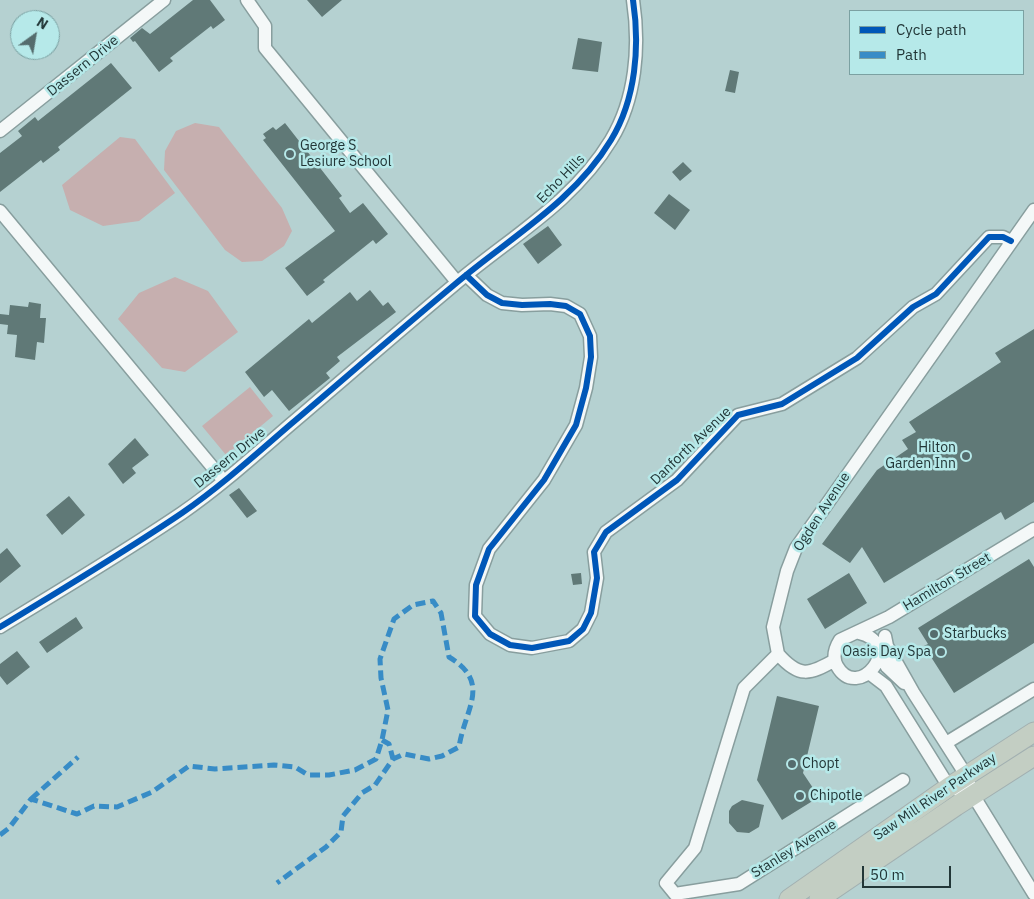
<!DOCTYPE html>
<html>
<head>
<meta charset="utf-8">
<style>
	body { margin:0 }
	#map { position:relative; width:1034px; height:899px; overflow:hidden; background:#b5d1d1; font-family:"IBM Plex Sans",sans-serif }
	canvas { display:block }
	.legend { position:absolute; left:849px; top:10px; width:175px; height:65px; box-sizing:border-box; background:#b6e9e9; border:1px solid #7ba1a2; margin:0; padding:6px 9px; list-style:none; font-size:15px; color:#223637 }
	.legend li { display:flex; align-items:center; gap:10px; height:25px }
	.legend b { width:25px; border:1px solid #7ba1a2 }
	.north { position:absolute; left:10px; top:10px; width:50px; height:50px; box-sizing:border-box; background:#b6e9e9; border:1px solid #7ba1a2; border-radius:50%; rotate:32deg; font-size:14px; font-weight:700; line-height:20px; text-align:center; color:#223637 }
	.north::after { content:''; display:block; margin:auto; width:18px; height:22px; background:#556c6d; clip-path:polygon(50% 0,100% 100%,50% 72%,0 100%) }
	.scale { position:absolute; left:862px; top:866px; width:89px; height:22px; box-sizing:border-box; border:2px solid #223637; border-top:0; padding-left:6px; font-size:15px; line-height:18px; white-space:nowrap; color:#223637; -webkit-text-stroke:4px #b6e9e9; paint-order:stroke }
</style>
</head>
<body>
<div id="map">
<canvas width="1034" height="899"></canvas>
<ul class="legend">
<li><b style="height:6px;background:#0057b8"></b>Cycle path</li>
<li><b style="height:6px;background:#388cc6"></b>Path</li>
</ul>
<div class="north">N</div>
<div class="scale">50 m</div>
</div>
<script>
const c = document.querySelector('canvas').getContext('2d');
c.lineJoin = 'round';
function fillPath(path, color) {
  c.fillStyle = color;
  c.fill(path, 'evenodd');
}
function strokePath(path, color, width, dash) {
  c.strokeStyle = color;
  c.lineWidth = width;
  c.lineCap = dash ? 'butt' : 'round';
  c.setLineDash(dash || []);
  c.stroke(path);
}
function write(font, color, halo, rows, align = 'center') {
  c.font = font + ' "IBM Plex Sans",sans-serif';
  c.lineWidth = 5;
  c.setLineDash([]);
  c.textBaseline = 'middle';
  c.strokeStyle = halo;
  c.fillStyle = color;
  for (const [text, x, y, turn = 0] of rows) {
    c.save();
    c.translate(x, y);
    c.rotate((+turn || 0) * Math.PI / 180);
    c.textAlign = isNaN(turn) ? turn : align;
    if (halo) c.strokeText(text, 0, 0);
    c.fillText(text, 0, 0);
    c.restore();
  }
}
const green = new Path2D(`
	M195 123 219 127 282 208 292 231 284 246 262 261 242 262 225 250 164 170 165 151 176 131Z
	M120 137 135 139 175 193 139 221 103 226 70 210 62 185Z
	M175 277 208 291 238 332 185 372 162 368 118 319 139 293Z
	M250 387 273 416 226 455 202 426Z`);
const building = new Path2D(`
	M193 0H210L225 20 213 29 211 26 170 58 173 61 159 72 135 41 133 42 130 38 142 28 150 34Z
	M307 0H342L322 17Z
	M578 38 602 42 598 72 572 69Z
	M111 63 132 88 58 147 60 150 43 163 41 160 0 192V153L22 136 18 131 35 117 38 121Z
	M730 70 739 72 735 93 725 91Z
	M285 123 342 196 339 198 350 213 363 203 388 234 376 244 373 240 323 280 325 282 307 296 285 268 335 231 263 140 266 138 263 134 273 127 276 130Z
	M683 162 692 171 680 181 672 172Z
	M669 194 690 210 675 230 654 213Z
	M548 226 562 245 538 264 523 244Z
	M370 290 383 306 388 302 396 312 337 357 340 361 326 373 330 378 289 411 272 390 264 397 245 372 309 319 312 323 350 292 357 301Z
	M29 302 41 304 40 318H46L44 343 37 342 35 360 15 357 17 335 7 334 8 325 0 324V314L9 315 10 305 28 307Z
	M1034 329V502L1005 520 1001 512 884 583 862 547 850 563 822 544 877 470 908 449 902 440 916 432 909 422 1001 362 995 353Z
	M135 438 149 455 132 468 136 473 123 484 108 464Z
	M239 488 257 511 247 518 229 495Z
	M69 496 85 515 62 535 46 515Z
	M7 548 21 566 0 583V554Z
	M1029 559 1034 567V643L954 693 924 646 928 644 918 628Z
	M581 573 582 584 573 585 571 574Z
	M849 573 867 603 825 629 807 599Z
	M76 617 83 628 47 653 39 642Z
	M17 651 30 667 7 685 0 676V664Z
	M777 696 819 706 803 773 819 797 782 820 757 780Z
	M742 800 764 805 759 827 749 833 737 832 729 823V811L732 806Z`);
const minor = new Path2D(`
	M247 0 265 26V48L457 282
	M0 131 164 0
	M0 211 224 481
	M466 275 487 295 502 303 522 305 550 304 566 306 580 314 590 336 591 357 586 388 576 425 544 480 489 549 476 585 475 616 490 634 510 645 532 648 569 641 583 629 591 613 597 578 594 552 606 532 677 480 738 415 782 404 857 358 913 307 936 294 989 237H1003L1011 241
	M0 627C61 590 123 553 182 513 221 486 255 455 291 424 345 378 399 331 454 285 509 238 573 203 611 140 636 99 640 46 633 0
	M859 633C906 644 858 703 837 666 832 657 835 648 840 640L889 617 1034 529
	M885 636 887 646 913 692 966 775 973 795 1034 894
	M878 651 887 667 904 683
	M778 654 744 688 695 848 666 883 675 894 739 884 903 780
	M778 654 773 627 787 571 796 548 1034 210
	M778 654C799 678 809 675 835 660
	M869 673 886 686 949 787 973 795
	M946 743 1034 689`);
const highway = new Path2D(`
	M789 899 949 787 1034 732
	M819 899 956 806 1034 756`);
const quiet = new Path2D(`
	M382 740 389 744 393 759
	M31 799 78 757
	M0 835 9 828 31 799 77 814 94 806 117 807 152 792 189 766 215 769 274 765 295 767 308 775H329L355 770 376 759 382 740 388 710 381 678 380 659 394 619 413 605 433 601 441 613 449 657C492 683 465 708 459 747L442 756 429 759 404 754 393 759 375 785 362 793 343 816 341 832 326 847 277 883`);
const cycleway = new Path2D(`
	M466 275 487 295 502 303 522 305 550 304 566 306 580 314 590 336 591 357 586 388 576 425 544 480 489 549 476 585 475 616 490 634 510 645 532 648 569 641 583 629 591 613 597 578 594 552 606 532 677 480 738 415 782 404 857 358 913 307 936 294 989 237H1003L1011 241
	M0 627C61 590 123 553 182 513 221 486 255 455 291 424 345 378 399 331 454 285 509 238 573 203 611 140 636 99 640 46 633 0`);
const markers = [
	[290,154,5,"#556c6d"],
	[966,456,5,"#556c6d"],
	[934,634,5,"#556c6d"],
	[941,652,5,"#556c6d"],
	[792,764,5,"#556c6d"],
	[800,796,5,"#556c6d"]
];
const streetNames = [
	["Dassern Drive",83,66,-39],
	["Echo Hills",561,179,-46],
	["Danforth Avenue",691,446,-44],
	["Dassern Drive",230,458,-39],
	["Ogden Avenue",822,512,-57],
	["Hamilton Street",947,582,-31],
	["Saw Mill River Parkway",935,797,-34],
	["Stanley Avenue",794,849,-32]
];
const poiNames = [
	["George S",300,146],
	["Lesiure School",300,162],
	["Hilton",956,448,"right"],
	["Garden Inn",956,464,"right"],
	["Starbucks",944,634],
	["Oasis Day Spa",931,652,"right"],
	["Chopt",802,764],
	["Chipotle",810,796]
];
fillPath(green, '#c6afaf');
fillPath(building, '#607977');
strokePath(minor, '#889e9e', 15);
strokePath(highway, '#a2b0b1', 21);
strokePath(minor, '#f4f8f8', 12);
strokePath(highway, '#c3cec3', 19);
strokePath(quiet, '#388cc6', 5, [10, 5]);
strokePath(cycleway, '#0057b8', 6);
for (const [x, y, r, color] of markers) {
  const dot = new Path2D();
  dot.arc(x, y, r, 0, 2 * Math.PI);
  c.fillStyle = color;
  c.fill(dot);
  strokePath(dot, '#b6e9e9', 2);
}
write('14px', '#223637', '#b6e9e9', streetNames);
write('14px', '#223637', '#b6e9e9', poiNames, 'left');
</script>
</body>
</html>
